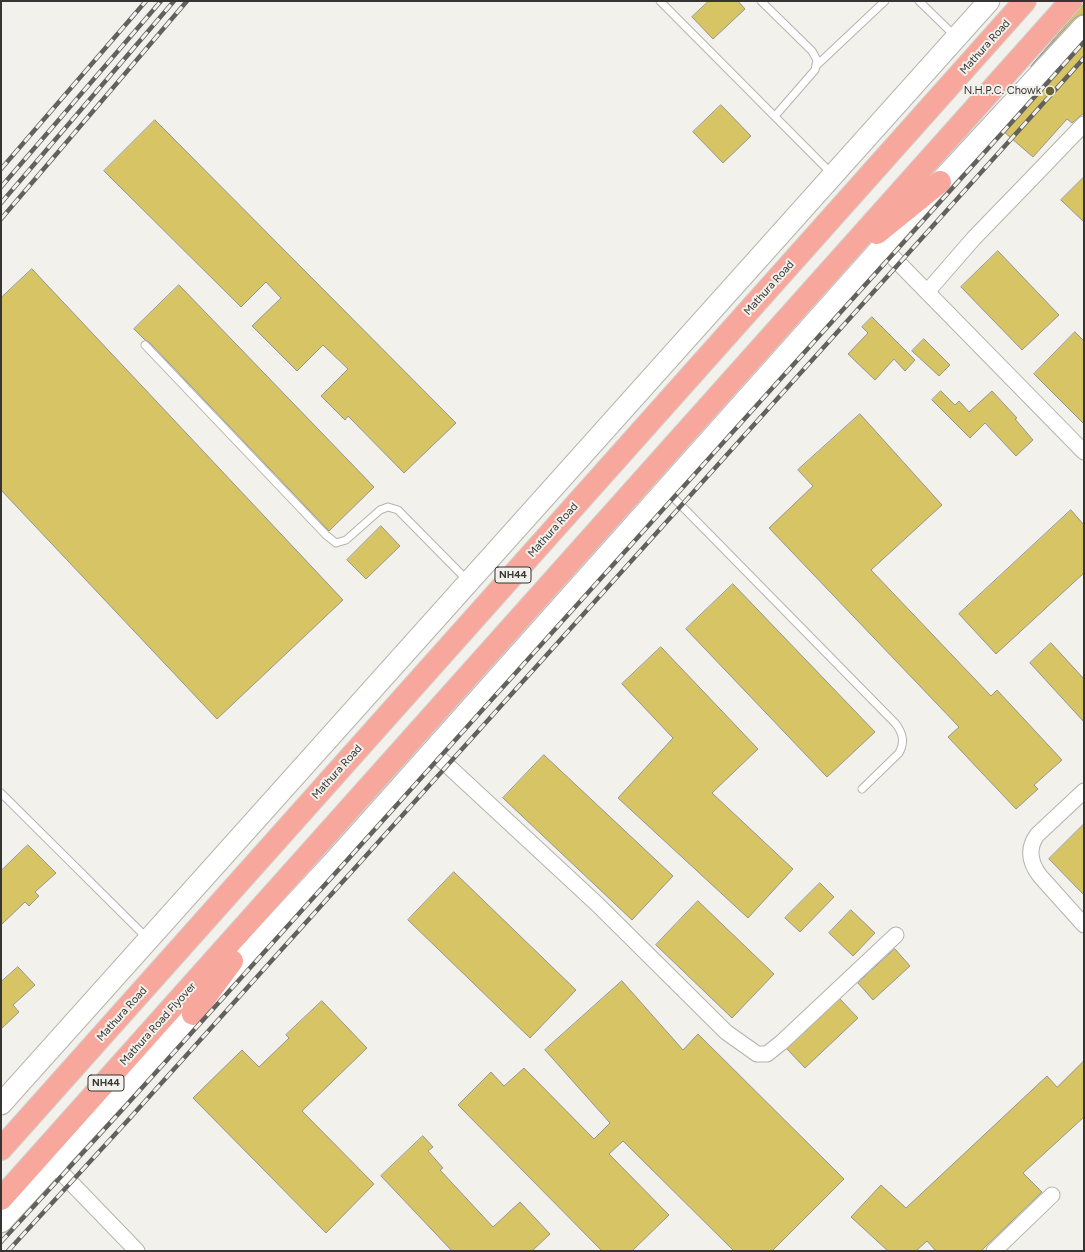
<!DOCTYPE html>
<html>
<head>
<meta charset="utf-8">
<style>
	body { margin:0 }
	#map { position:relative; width:1085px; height:1252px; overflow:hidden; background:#f2f1eb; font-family:Figtree,sans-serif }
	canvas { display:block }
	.frame { position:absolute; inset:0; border:2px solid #363533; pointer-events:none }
</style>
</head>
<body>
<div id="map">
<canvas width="1085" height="1252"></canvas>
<div class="frame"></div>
</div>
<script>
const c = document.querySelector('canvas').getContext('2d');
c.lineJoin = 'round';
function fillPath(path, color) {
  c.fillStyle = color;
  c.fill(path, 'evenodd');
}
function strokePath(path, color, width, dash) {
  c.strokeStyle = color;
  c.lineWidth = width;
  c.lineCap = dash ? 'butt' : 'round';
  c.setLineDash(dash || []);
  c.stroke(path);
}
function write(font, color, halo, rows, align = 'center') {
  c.font = font + ' Figtree,sans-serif';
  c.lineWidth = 4;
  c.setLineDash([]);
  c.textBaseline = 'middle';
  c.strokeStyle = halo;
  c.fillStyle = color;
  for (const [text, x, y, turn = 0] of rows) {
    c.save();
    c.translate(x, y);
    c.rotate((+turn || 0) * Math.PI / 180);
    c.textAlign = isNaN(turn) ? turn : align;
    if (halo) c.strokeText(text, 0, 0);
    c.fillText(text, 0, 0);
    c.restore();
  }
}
const building = new Path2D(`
	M709 1H738L745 9 713 39 692 17Z
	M1084 4V14L1080 15 1075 18 1031 66Z
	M1084 44V113L1072 123 1067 119 1033 157 1003 131Z
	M721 105 751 136 723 163 693 132Z
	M155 120 456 423 404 473 348 416 345 420 321 396 348 369 323 345 297 371 252 326 281 298 266 282 241 307 104 171Z
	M1084 177V222L1061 200Z
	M998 251 1059 315 1022 350 961 287Z
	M32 269 343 600 217 719 1 490V298Z
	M179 285 374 487 329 531 149 342 145 340 134 329Z
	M872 317 915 360 905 371 894 359 875 380 848 354 868 333 862 327Z
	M1075 332 1084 341V424L1034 374Z
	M924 339 950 365 939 376 912 351Z
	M941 391 955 405 959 401 969 412 992 391 1017 418 1015 419 1033 440 1016 456 985 423 970 438 932 400Z
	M860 414 942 505 871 570 991 696 997 690 1062 760 1034 785 1038 789 1016 809 948 737 959 727 769 528 813 486 798 470Z
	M1071 510 1084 525V573L996 654 959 614Z
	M381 526 400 546 366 579 347 560Z
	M733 584 875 732 827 777 686 629Z
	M1051 643 1084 679V722L1030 663Z
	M661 647 758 749 712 793 793 869 748 918 618 798 673 738 622 684Z
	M544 755 673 876 632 920 503 798Z
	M1084 824V895L1049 859Z
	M28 845 56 873 35 892 39 896 29 906 25 902 1 925V871Z
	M454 872 576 990 530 1038 408 920Z
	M820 883 834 897 800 932 785 918Z
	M698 901 774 974 732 1018 656 945Z
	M851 910 875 933 853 956 829 933Z
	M895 949 910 966 873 1000 858 983Z
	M18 967 35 985 13 1005 19 1012 1 1029V982Z
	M622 981 683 1050 698 1034 844 1179 772 1251H734L623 1141 609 1154 669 1215 632 1251H602L458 1105 491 1072 504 1086 524 1068 594 1139 610 1123 545 1050Z
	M840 999 858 1018 805 1068 787 1049Z
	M322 1001 367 1048 302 1111 374 1184 326 1233 193 1098 242 1050 259 1067 289 1038 286 1035Z
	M1084 1061V1117L1023 1173 1042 1192 981 1251H936L927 1241 916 1251H888L851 1217 881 1185 906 1208 1047 1076 1057 1087Z
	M423 1136 433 1147 428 1151 443 1168 440 1170 493 1227 520 1202 550 1234 532 1251H452L381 1176Z`);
const service = new Path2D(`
	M660 1 832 174
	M761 1 812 51 817 60 815 70 775 116
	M919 1 955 36
	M817 65 885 1
	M145 345 326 535 336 543 346 540 380 510 388 507 398 510 467 580
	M667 491 896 724C903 734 905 742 899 753L862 789
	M1 793 147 938`);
const minor = new Path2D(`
	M883 247 1084 452
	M927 292 974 238 1036 174 1084 124
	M432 751 597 904 726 1032 757 1054H767L782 1042 896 935
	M1084 791 1037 835C1027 849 1030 863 1040 876L1084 925
	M53 1164 137 1251
	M994 1251 1052 1195`);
const secondary = new Path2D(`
	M1 1104 989 1
	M1 1222 337 858 940 182 1084 26`);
const trunk = new Path2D(`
	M877 233 940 182
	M193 1014 232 961
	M1 1149 1025 1
	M1 1199 1071 1`);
const rail = new Path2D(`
	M1 169 146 1
	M1 187 161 1
	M1 203 174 1
	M1 219 187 1
	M1 1242 122 1110 1084 42
	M8 1251 130 1118 1084 58`);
const markers = [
	[1050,91,5,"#696430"]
];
const shields = [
	[513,575,36],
	[106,1083,36]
];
const shieldNames = [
	["NH44",513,575],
	["NH44",106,1083]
];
const streetNames = [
	["Mathura Road",985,47,-48],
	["Mathura Road",769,288,-48],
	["Mathura Road",553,530,-48],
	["Mathura Road",337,772,-48],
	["Mathura Road",122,1014,-48],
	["Mathura Road Flyover",158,1024,-48]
];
const poiNames = [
	["N.H.P.C. Chowk",1041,91]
];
fillPath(building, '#d7c464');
strokePath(building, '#96958f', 1);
strokePath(service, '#b5b3ad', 9);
strokePath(minor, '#b5b3ad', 17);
strokePath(secondary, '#b5b3ad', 23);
strokePath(trunk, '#cfcfce', 24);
strokePath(service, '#fff', 7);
strokePath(minor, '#fff', 15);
strokePath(secondary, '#fff', 21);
strokePath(trunk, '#f8a79c', 22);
strokePath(rail, '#62615e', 4.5);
strokePath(rail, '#f2f1eb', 3, [9]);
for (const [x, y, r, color] of markers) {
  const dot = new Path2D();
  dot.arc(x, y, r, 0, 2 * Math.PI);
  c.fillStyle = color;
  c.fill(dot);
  strokePath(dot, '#f2f1eb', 1.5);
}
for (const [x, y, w] of shields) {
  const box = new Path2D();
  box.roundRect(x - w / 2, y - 8, w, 16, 3);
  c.fillStyle = '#f2f1eb';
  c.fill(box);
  strokePath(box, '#363533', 1);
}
write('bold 10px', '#363533', null, shieldNames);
write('11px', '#363533', '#f2f1eb', streetNames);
write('11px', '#363533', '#f2f1eb', poiNames, 'right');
</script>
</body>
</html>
